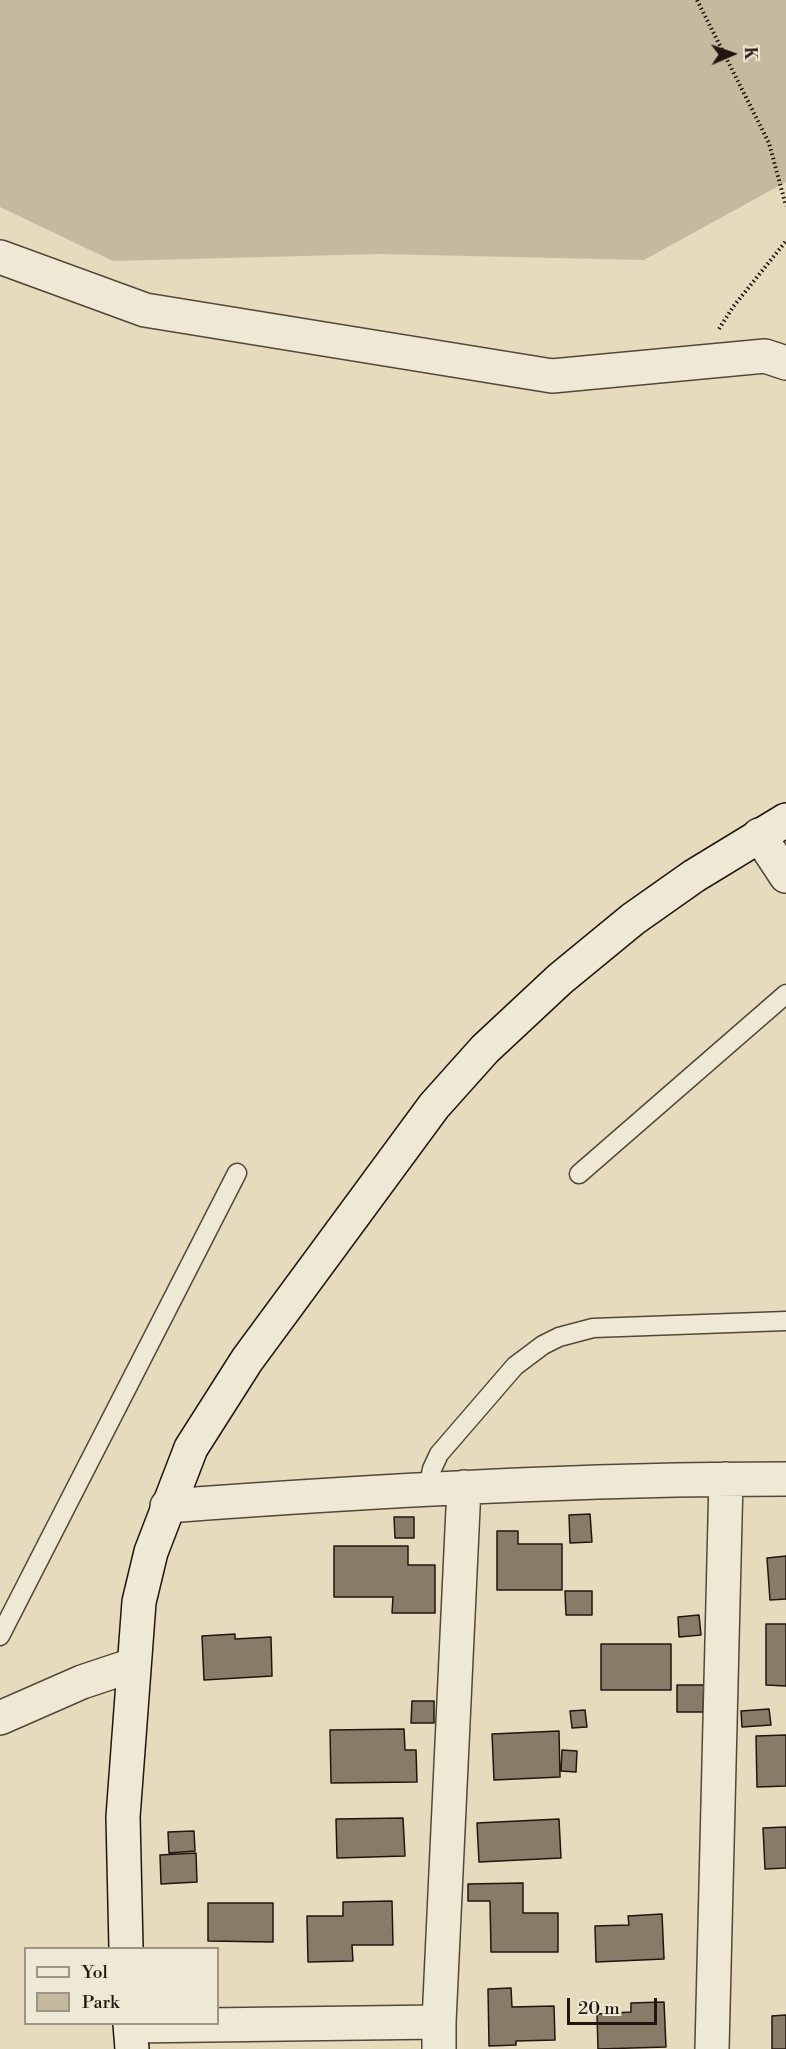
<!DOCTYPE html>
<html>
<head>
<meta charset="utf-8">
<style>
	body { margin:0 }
	#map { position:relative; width:786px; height:2049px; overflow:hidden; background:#e6dcbd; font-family:"Libre Bodoni",serif }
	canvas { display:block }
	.legend { position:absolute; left:24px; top:1947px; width:195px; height:78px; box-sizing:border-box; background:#efe8d4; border:2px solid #9d9485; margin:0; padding:8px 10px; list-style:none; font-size:18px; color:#22150f }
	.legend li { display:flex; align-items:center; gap:12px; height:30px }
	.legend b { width:30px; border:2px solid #9d9485 }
	.north { position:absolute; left:702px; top:24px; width:60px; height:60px; -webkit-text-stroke:4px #efe8d4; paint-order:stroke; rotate:88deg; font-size:16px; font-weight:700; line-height:24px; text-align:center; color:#22150f }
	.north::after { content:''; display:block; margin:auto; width:21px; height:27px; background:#22150f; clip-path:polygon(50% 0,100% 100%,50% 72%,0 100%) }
	.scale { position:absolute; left:567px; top:1998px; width:90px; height:27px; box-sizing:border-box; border:3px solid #22150f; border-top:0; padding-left:8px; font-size:18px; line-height:21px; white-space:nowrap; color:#22150f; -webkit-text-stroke:4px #efe8d4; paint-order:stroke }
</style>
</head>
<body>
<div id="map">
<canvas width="786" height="2049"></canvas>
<ul class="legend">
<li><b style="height:8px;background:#efe8d4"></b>Yol</li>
<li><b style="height:16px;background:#c5ba9f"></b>Park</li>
</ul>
<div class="north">K</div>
<div class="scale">20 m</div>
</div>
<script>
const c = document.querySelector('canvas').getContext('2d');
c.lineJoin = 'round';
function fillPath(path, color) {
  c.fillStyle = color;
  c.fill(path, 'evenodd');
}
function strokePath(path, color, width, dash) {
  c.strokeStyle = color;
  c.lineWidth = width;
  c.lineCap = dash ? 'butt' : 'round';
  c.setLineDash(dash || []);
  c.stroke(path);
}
const green = new Path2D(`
	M0 0H786V182L644 260 379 254 113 261 0 207Z`);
const building = new Path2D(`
	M590 1514 592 1542 570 1543 569 1515Z
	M394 1517H414V1538H395Z
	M497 1531H518V1544H562V1590H497Z
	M334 1546H408V1565H435V1613H392L393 1597H334Z
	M786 1556V1599L770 1600 767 1558Z
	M565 1591H592V1615H566Z
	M699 1615 701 1635 679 1637 678 1617Z
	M766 1624H786V1686L766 1685Z
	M235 1634V1639L271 1637 272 1676 204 1680 202 1636Z
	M601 1644H671V1690H601Z
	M677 1685H704L703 1712H677Z
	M412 1701H434V1723H411Z
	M769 1709 771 1725 742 1727 741 1711Z
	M585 1710 587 1727 572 1728 570 1711Z
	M404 1729 405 1750H416L417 1782 331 1783 330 1730Z
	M559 1731 560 1777 494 1780 492 1734Z
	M786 1735V1786L757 1787 756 1736Z
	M562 1750 577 1751 576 1772 561 1771Z
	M403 1818 405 1856 337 1858 336 1819Z
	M559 1819 561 1858 479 1862 477 1823Z
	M786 1827V1868L765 1869 763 1828Z
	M194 1831 195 1851 169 1853 168 1832Z
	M196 1853 197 1882 161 1884 160 1855Z
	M523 1883V1913H558V1952H491L490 1901H468V1884Z
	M392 1901 393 1945H352L353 1961 308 1962 307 1916H343V1902Z
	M208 1903H273V1942L208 1941Z
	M662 1914 664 1959 596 1962 595 1926 629 1925 628 1916Z
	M511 1988 512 2007 554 2006 555 2040 516 2041V2045L489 2046 488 1989Z
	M664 2002 666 2047 598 2049 597 2014 631 2012V2003Z
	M786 2015V2049H772V2016Z`);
const path = new Path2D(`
	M697 0 769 143 786 206
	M719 329 733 307 786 241`);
const lane = new Path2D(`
	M579 1174 786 994
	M428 1489 432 1469 439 1454 515 1366 543 1345 559 1337 593 1328 786 1321
	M0 1636 237 1173`);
const street = new Path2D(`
	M0 257 145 310 552 376 765 356 786 363
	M759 835 786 876
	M167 1506C373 1491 580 1479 786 1479
	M0 1718 82 1682 133 1665
	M439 2022 464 1487
	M131 2026 439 2022V2049
	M712 2049 726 1479`);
const secondary = new Path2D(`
	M126 1948 123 1817 139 1602 151 1552 191 1448 247 1360 434 1106 485 1049 560 979 633 919 694 876 786 820
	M130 2024 132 2049`);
fillPath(green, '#c5ba9f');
fillPath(building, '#887c69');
strokePath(building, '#22150f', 1.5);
strokePath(lane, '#53473a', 21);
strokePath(street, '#53473a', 36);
strokePath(secondary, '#22150f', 36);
strokePath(path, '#22150f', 4, [1.5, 3]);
strokePath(lane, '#efe8d4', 18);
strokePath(street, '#efe8d4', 33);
strokePath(secondary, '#efe8d4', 33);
</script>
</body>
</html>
